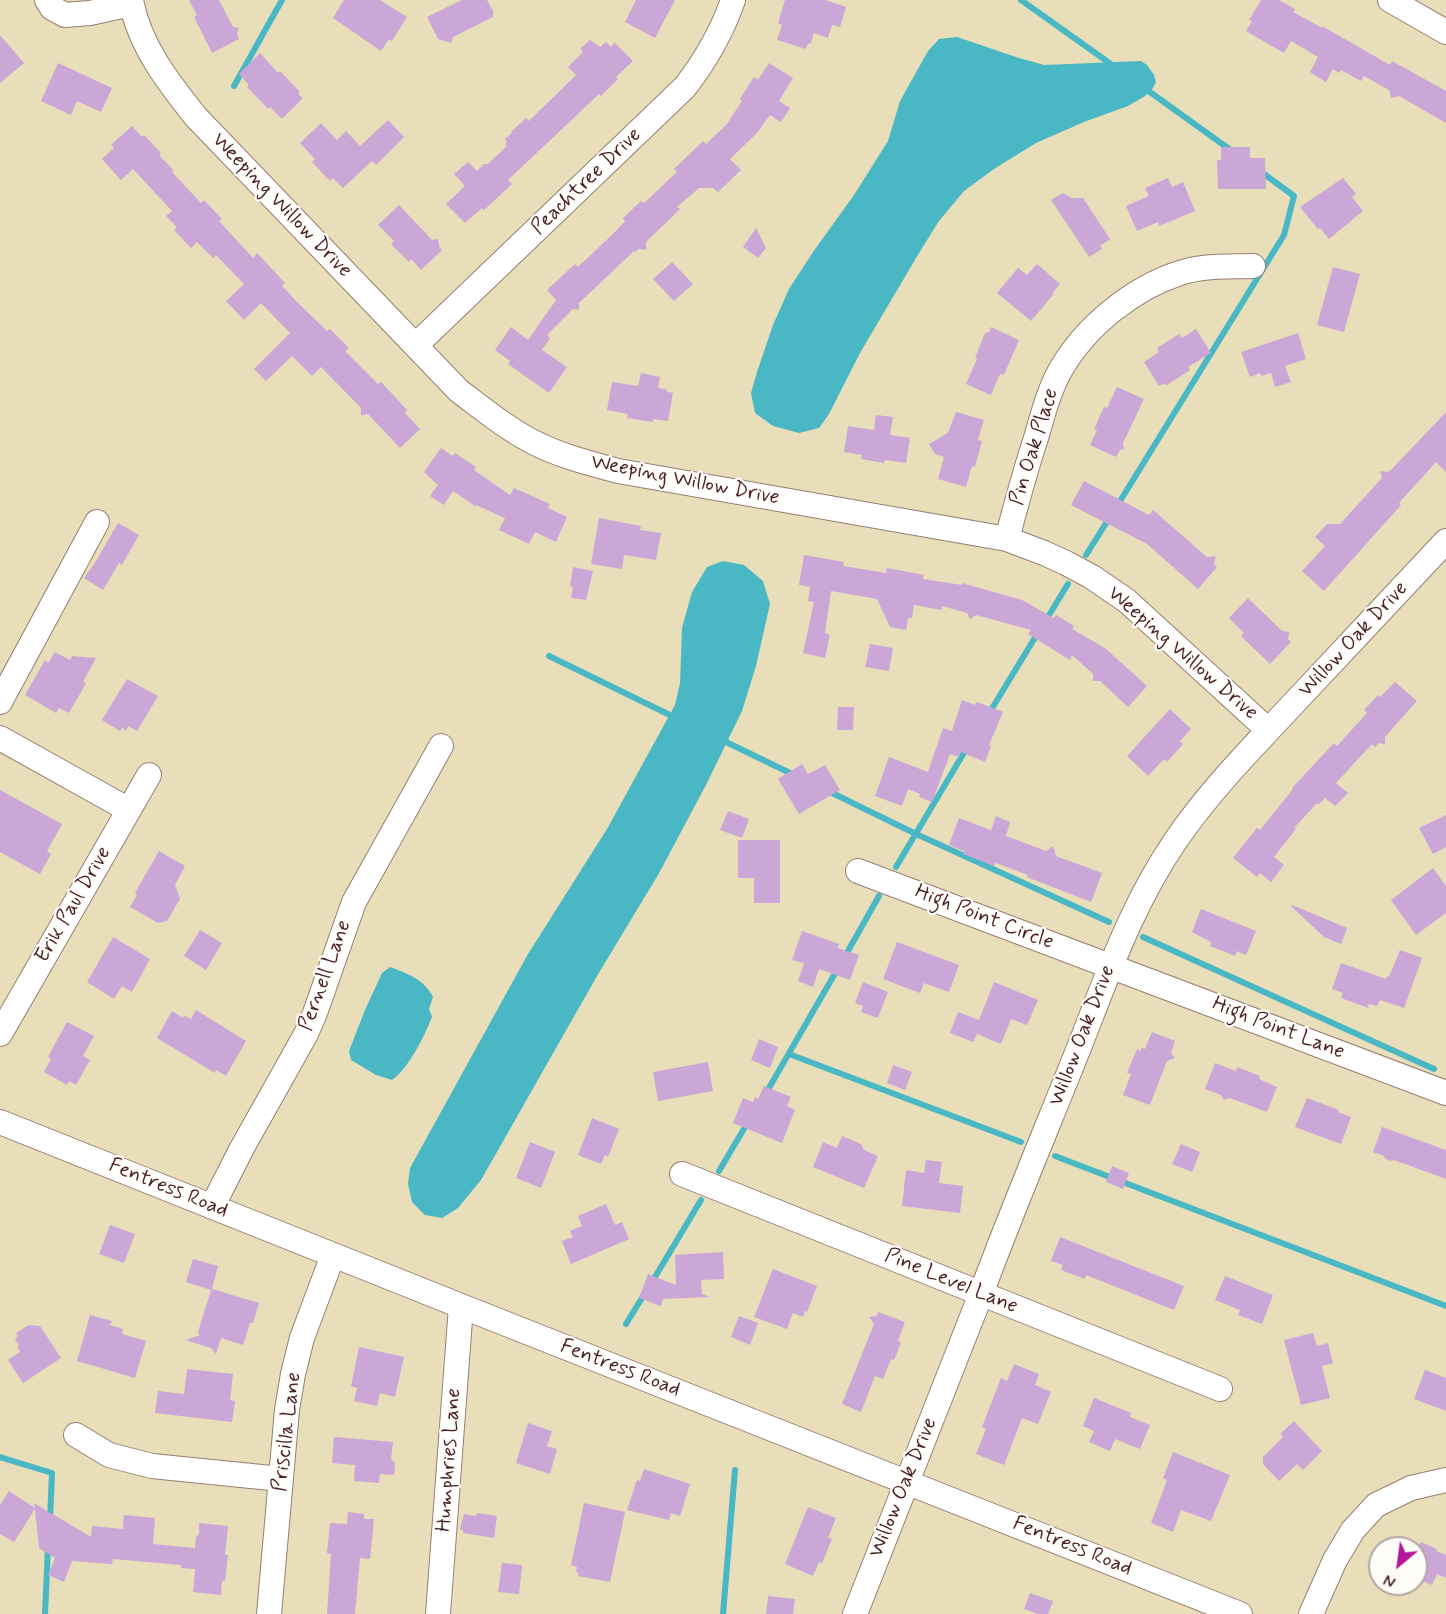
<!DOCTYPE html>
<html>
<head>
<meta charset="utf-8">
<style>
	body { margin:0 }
	#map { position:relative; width:1446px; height:1614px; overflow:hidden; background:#e8deb9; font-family:Mynerve,sans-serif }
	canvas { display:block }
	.north { position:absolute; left:1368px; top:1536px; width:60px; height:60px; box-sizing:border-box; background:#fdfcf7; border:2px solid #b5a4a5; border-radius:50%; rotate:209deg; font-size:16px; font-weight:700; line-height:24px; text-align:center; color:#4a1f2b }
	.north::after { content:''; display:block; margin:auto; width:21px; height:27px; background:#b5179e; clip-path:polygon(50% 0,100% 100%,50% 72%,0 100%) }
</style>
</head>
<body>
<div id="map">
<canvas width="1446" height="1614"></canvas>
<div class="north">N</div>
</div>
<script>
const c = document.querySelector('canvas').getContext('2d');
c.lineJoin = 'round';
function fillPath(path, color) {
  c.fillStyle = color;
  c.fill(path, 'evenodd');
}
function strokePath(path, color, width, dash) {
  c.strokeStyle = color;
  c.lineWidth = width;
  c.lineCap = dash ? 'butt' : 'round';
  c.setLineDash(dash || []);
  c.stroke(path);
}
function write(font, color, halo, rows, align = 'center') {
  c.font = font + ' Mynerve,sans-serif';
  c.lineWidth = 4.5;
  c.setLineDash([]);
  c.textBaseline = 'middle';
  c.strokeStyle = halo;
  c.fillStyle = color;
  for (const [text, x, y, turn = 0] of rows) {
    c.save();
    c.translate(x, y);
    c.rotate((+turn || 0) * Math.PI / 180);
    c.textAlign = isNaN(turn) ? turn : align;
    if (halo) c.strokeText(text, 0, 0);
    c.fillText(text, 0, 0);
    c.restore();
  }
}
const water = new Path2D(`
	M957 37 1019 58 1044 65 1141 61 1147 65 1154 75 1156 82 1153 88 1145 96 1128 106 1084 122 1036 143 994 169 964 191 939 221 919 253 860 353 829 414 819 428 799 433 773 426 755 413 751 393 757 372 773 325 789 289 813 252 854 195 888 141 900 101 928 51 939 39Z
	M723 561 744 565 763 581 770 604 756 666 742 711 706 785 658 875 597 976 481 1180 458 1208 442 1218 425 1215 412 1202 408 1184 410 1168 528 954 607 829 675 705 680 683 682 628 692 592 707 567Z
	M390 967C408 974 424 979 433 997L429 1009 432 1017C424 1037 409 1068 392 1080L376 1075 351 1060 349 1051 365 1010 382 973Z`);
const stream = new Path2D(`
	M1021 0 1115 67
	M234 86 282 0
	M1143 87 1232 151
	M1117 506 1284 235 1294 196 1260 171
	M1086 555 1110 517
	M1046 620 1068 584
	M549 656 676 718
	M988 715 1039 631
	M720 739 794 775
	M828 791 914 833 1109 922
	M896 867 968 746
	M1143 937 1434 1069
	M844 958 879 896
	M789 1054 1021 1142
	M766 1093 837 970
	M1055 1156 1446 1306
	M719 1171 748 1122
	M652 1282 701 1200
	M626 1324 645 1293
	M0 1457 52 1473 50 1519
	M45 1614 48 1547
	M723 1614 735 1470`);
const building = new Path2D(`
	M189 0H219L233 27 239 28 237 34 239 39 212 53 194 17 197 15Z
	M344 0H380L407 17 392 41 389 39 381 51 333 18Z
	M462 0H487L493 11V17L453 37 451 43 438 39 427 17Z
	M636 0H675L655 38 625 22Z
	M785 0H825L846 7 840 27 832 25 828 38 814 33 811 43 808 44 806 49 777 40 782 25 778 23Z
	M1261 0H1279L1295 9 1293 12 1322 28V26L1390 65 1392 61 1446 91V123L1399 96 1391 98 1389 90 1364 76 1361 81 1341 70 1339 73 1333 69 1326 82 1310 72 1318 57 1291 41 1284 53 1246 31 1252 21 1249 20Z
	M0 35 24 63 0 83Z
	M590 40 600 47 606 42 611 47 614 42 633 61 616 77 618 79 601 96 599 94 508 180 512 184 484 210 482 208 465 223 446 204 465 186 454 174 468 162 477 171 484 164H488L507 146 505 144 507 142 505 139 512 133 511 132 526 118 529 121 576 75 568 67 582 53 581 48Z
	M260 53 278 73 280 71 299 91V95L303 98 282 119 270 107 268 109 247 87 249 85 239 74Z
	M58 63 112 88 101 112 77 101 71 115 41 101Z
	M769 63 793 78 779 101 790 108 781 122 770 115 757 133 730 159 741 170 718 192 713 188H699L677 207 680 209 646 242V250L639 249 635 252 634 251 579 303V310L573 309 547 335 550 338 542 350 567 367 549 393 508 364 510 361 495 350 511 327 528 340 556 300 547 290 575 264 578 267 616 231 625 221 623 218 641 201 644 203 677 172 674 169 703 141 706 144 727 124 742 101 740 99 754 77 758 80Z
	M388 120 404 137 376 165 372 161 343 188 333 178 330 181 312 162 315 159 300 143 321 123 337 140 346 131 360 146Z
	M132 126 142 137 144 135 161 153 159 155 174 171 172 172 201 203 204 200 222 219 219 221 253 258 257 253 285 283 282 286 297 302 327 331 330 329 349 348 345 351 378 384 381 382 407 410 405 413 420 429 400 448 368 414 361 415V408L321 367 312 376 292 356 266 381 254 369 290 333 261 303 244 320 226 301 244 284 216 255 213 258 197 242 191 248 174 230 177 227 166 216 172 211 133 169 121 180 102 159 114 148 111 145Z
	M1221 147H1250V158H1265L1266 189H1218L1217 160H1221Z
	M1168 178 1172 187 1183 182 1195 211 1159 226 1158 222 1137 231 1126 206 1149 196 1145 188Z
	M1343 178 1356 194 1352 197 1363 211 1329 239 1320 228 1318 229 1300 207Z
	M1063 193 1072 198H1083L1110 239 1100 246 1102 249 1089 257 1051 200Z
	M399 205 432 240 438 239 439 246 442 250 421 270 411 259 409 262 391 244 394 241 378 225Z
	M756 228 766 248 758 258 743 247Z
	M672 262 693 284 674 301 653 279Z
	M1037 264 1060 284 1052 294 1053 295 1031 321 997 293 1018 268 1027 275Z
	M1333 267 1360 274 1344 332 1317 325Z
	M991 327 1019 340 1004 375 1000 374 991 395 966 384 977 359 975 358 985 333 989 332Z
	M1196 329 1211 353 1188 367 1190 370 1167 385 1163 384 1159 386 1144 362 1159 352 1157 348 1179 334 1182 338Z
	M1298 333 1306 359 1285 366 1291 382 1275 387 1271 373 1261 376 1260 373 1250 377 1241 352Z
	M641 373 660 377 658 388 666 389 668 392 673 393 668 421 653 419V422L627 418 628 414 607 410 612 382 638 386Z
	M1117 387 1144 399 1123 443 1124 449 1120 450 1116 457 1090 445 1097 430 1094 429 1104 407 1107 408Z
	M956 412 984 420 978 440 982 441 975 467 972 466 966 487 938 479 944 457 935 454 929 444 948 433Z
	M1446 412V472L1436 462 1399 503 1401 505 1324 591 1302 571 1325 546 1315 537 1327 524H1340L1382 478 1380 471 1388 472 1392 469Z
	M876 415 893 417 890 435 910 438 906 463 885 460 884 463 861 459 862 455 844 452 848 426 874 430Z
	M441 448 453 456 455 453 476 467 474 470 510 495 514 488 550 504 548 508 567 517 556 542 535 532 529 544 499 530 505 518 476 505 475 506 453 491 444 505 430 496 438 485 424 472Z
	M1084 481 1149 515 1153 510 1207 557 1216 556 1214 564 1217 567 1198 589 1147 544 1071 505Z
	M599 518 641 526 640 530 661 533 656 560 624 555 622 569 591 564Z
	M118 523 139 535 122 565 119 563 103 590 84 578 96 561Z
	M804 555 844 562 843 566 886 573 887 568 924 575 923 579 962 585V583L1022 600 1054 618 1056 615 1074 626 1072 629 1105 648 1147 686 1128 707 1100 681H1093V674L1072 655 1070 660 1028 634 1031 630 976 615 970 619 967 613 942 606V610L914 605 912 618H908L906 630 890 627 877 599 831 591 825 633 830 635 825 658 803 653 814 602 808 601 810 587 799 585Z
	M573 567 593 571 586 600 571 598 573 587 570 586Z
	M1248 598 1282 631 1289 632 1288 639 1291 642 1270 664 1241 636 1244 633 1229 618Z
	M870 644 893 648 889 671 865 667Z
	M55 652 70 660 72 656 96 658 83 682 86 683 69 713 59 708 56 713 25 695 45 660 48 663Z
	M127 679 158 696 137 731 128 726 126 731 122 728 120 731 102 720Z
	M1395 682 1417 701 1385 737V744L1379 743 1375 747 1372 744 1336 783 1348 793 1335 806 1325 798 1319 804H1316L1294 828 1296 829 1274 857 1284 865 1271 882 1260 873 1257 877 1233 858 1257 828 1260 830 1293 789 1292 788 1334 743 1337 746 1367 713 1364 710 1378 695 1380 697Z
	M962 700 975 705 977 702 1003 712 989 745 991 746 985 762 961 752 959 757 950 754 932 802 919 797 920 794 908 789 902 806 875 796 889 757 928 772 943 728 952 731Z
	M838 707H854L853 730H837Z
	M1170 709 1191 729 1180 741 1183 744 1167 762 1164 759 1148 776 1127 756Z
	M802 764 808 774 825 765 840 790 799 814 778 779Z
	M0 790 62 824 47 851 51 854 40 874 0 852Z
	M728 811 749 819 742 838 720 830Z
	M1446 815V847L1433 854 1419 828Z
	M996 816 1010 822 1006 836 1046 851 1053 846 1056 856 1102 873 1091 902 1027 877 1028 875 996 863 994 866 963 854 964 851 949 845 959 818 991 830Z
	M738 840H780V903H754V878H738Z
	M159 851 185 866 175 885 180 899 167 921 158 923 130 907 137 895 135 893Z
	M1433 868 1446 886V913L1416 935 1391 900Z
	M1292 905 1347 928 1341 944 1324 937 1291 906Z
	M1201 909 1256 931 1246 955 1237 951 1235 956 1210 946 1211 942 1192 932Z
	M200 930 222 943 206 970 184 956Z
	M802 931 839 944 838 948 859 955 850 980 819 969 813 987 798 981 804 963 792 960Z
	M113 937 150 959 132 992 122 986 114 999 87 982Z
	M897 942 959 965 949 992 924 983 920 993 883 979Z
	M1400 950 1422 958 1404 1008 1380 1000 1377 1006 1369 1004 1368 1008 1341 998 1343 993 1332 989 1341 963 1386 979 1387 976 1389 977Z
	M863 982 888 992 878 1018 861 1012 863 1006 855 1003Z
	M994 982 1038 1000 1027 1025 1011 1019 1001 1044 977 1034 973 1042 950 1033 958 1012 979 1020Z
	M196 1010 246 1041 226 1076 216 1070 215 1073 157 1038 172 1011 182 1017 185 1016 191 1019Z
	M67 1022 94 1036 83 1056 90 1060 76 1085 69 1081 67 1085 44 1072 51 1059 48 1057Z
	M1152 1032 1175 1041 1171 1053 1175 1058 1167 1061 1150 1105 1123 1095 1131 1074 1127 1073 1137 1049 1140 1051 1141 1048 1145 1049Z
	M759 1039 778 1047 770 1068 751 1060Z
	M708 1062 713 1091 658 1101 653 1072Z
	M1215 1063 1236 1071 1237 1067 1260 1076 1259 1079 1277 1087 1267 1112 1230 1098 1224 1100 1221 1095 1205 1089Z
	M893 1065 912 1072 905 1090 887 1083Z
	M764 1086 791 1097 787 1106 795 1110 782 1143 733 1123 743 1098 753 1102 755 1097 758 1099Z
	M1307 1098 1339 1110 1338 1112 1351 1117 1341 1144 1295 1127Z
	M592 1118 619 1129 608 1157 605 1155 601 1164 578 1155Z
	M1382 1127 1446 1150V1179L1394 1160 1391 1161 1385 1159 1384 1156 1373 1152Z
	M842 1136 861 1144 864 1150 878 1156 864 1188 813 1167 823 1142 837 1148Z
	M530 1142 555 1152 541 1188 516 1178Z
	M1181 1144 1200 1152 1192 1172 1172 1164Z
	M926 1160 942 1162 939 1183 963 1186 960 1213 902 1206 906 1170 924 1173Z
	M1112 1166 1129 1173 1123 1189 1106 1182Z
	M606 1204 615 1225 622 1222 629 1239 571 1264 562 1241 573 1237 570 1231 582 1226 578 1216Z
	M110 1225 135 1234 124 1263 99 1254Z
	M1060 1237 1184 1286 1174 1310 1086 1275 1085 1279 1061 1270 1063 1265 1051 1261Z
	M723 1252 724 1279 701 1280 702 1294 710 1297 663 1299 661 1306 639 1298 648 1274 676 1285 675 1255Z
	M193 1259 218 1266 212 1289 259 1303 253 1323H250L243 1345 221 1338 216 1354 211 1348 186 1340 200 1335 198 1332 211 1290 186 1282Z
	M773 1269 817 1286 807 1312 805 1311 803 1317 793 1313 787 1329 754 1317Z
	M1225 1276 1273 1295 1262 1324 1238 1315 1240 1310 1215 1300Z
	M878 1312 905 1322 898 1341 901 1343 894 1360 891 1359 883 1379 875 1376 861 1412 842 1404 874 1324 869 1317 877 1316Z
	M90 1315 112 1321 110 1325 123 1329 122 1334 146 1341 135 1378 77 1361Z
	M739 1316 758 1323 750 1345 731 1337Z
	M29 1325 40 1326 61 1358 23 1383 8 1360 20 1352 17 1346 19 1345 15 1339 18 1336 16 1333Z
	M1313 1333 1317 1346 1328 1343 1333 1363 1322 1366 1330 1398 1301 1405 1284 1340Z
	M359 1347 404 1357 395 1397 380 1393 377 1406 354 1401 357 1388 351 1386Z
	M1014 1364 1039 1374 1035 1385 1051 1392 1038 1424 1022 1418 1004 1465 976 1454 986 1429 982 1427 1001 1378 1007 1381Z
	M187 1369 233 1374 230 1400 235 1401 232 1422 155 1413 158 1391 184 1394Z
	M1425 1370 1446 1378V1411L1414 1399Z
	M1094 1398 1131 1413 1130 1417 1150 1425 1140 1449 1115 1439 1110 1451 1089 1442 1094 1431 1083 1426Z
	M1294 1421 1322 1451 1303 1470 1297 1464 1279 1481 1263 1464V1457L1283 1437 1280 1434Z
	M528 1423 552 1431 547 1446 557 1449 550 1474 516 1463Z
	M334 1437 393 1442 391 1459 395 1463 394 1475 380 1474 379 1483 354 1481 355 1465 332 1463Z
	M1173 1452 1230 1475 1211 1521 1181 1510 1173 1532 1151 1523 1167 1480 1163 1478Z
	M644 1469 690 1484 680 1516 671 1513 669 1520 627 1510 637 1480 640 1481Z
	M9 1491 35 1508 34 1503 91 1537 92 1526 123 1529 124 1515 155 1518 153 1544 195 1548 196 1537 199 1534V1523L228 1526 225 1555H228L225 1581H222L221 1595 193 1592 195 1569 181 1568V1565L113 1559 112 1564 72 1561 64 1582 48 1575 55 1558 39 1548 35 1509 14 1542 0 1534V1505Z
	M584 1503 625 1512 610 1582 578 1576 579 1573 576 1572 577 1567 571 1565Z
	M808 1507 836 1518 828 1538 832 1539 822 1563 819 1562 813 1576 785 1564Z
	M348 1512 364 1514V1519H374L370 1559 360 1558 355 1614H327L331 1554 327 1553 330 1523 347 1524Z
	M477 1513 497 1516 494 1538 463 1533V1530L460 1529 464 1514 476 1516Z
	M1421 1542 1437 1549 1436 1551 1446 1555V1578L1437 1574 1432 1585 1416 1578V1543L1420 1545Z
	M502 1563 522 1565 519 1594 498 1592Z
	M1030 1593 1053 1601 1048 1614H1038L1024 1609Z
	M768 1596 795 1599 793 1614H766Z`);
const minor = new Path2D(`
	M47 0 52 8 65 15 90 13 131 4
	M131 0C139 45 168 82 196 117L459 391C483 409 506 428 533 442 560 456 589 463 618 471L1007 539 1044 553 1066 563 1092 577 1127 601 1268 730
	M1390 0 1446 32
	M416 345 685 87C705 61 722 32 733 0
	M1007 539C1016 505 1025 471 1036 438 1043 414 1049 390 1061 369 1086 326 1133 288 1180 273 1203 265 1229 267 1253 266
	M0 702 97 522
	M0 738 129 810
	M858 871 1446 1093
	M0 1034 149 775
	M0 1122 461 1306 1240 1614
	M682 1174 1220 1389
	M212 1207 242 1148 306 1034 315 1013 354 902 441 746
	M76 1435 109 1455 152 1466 281 1479
	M269 1614 287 1410 293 1374 302 1338 333 1255
	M438 1614 461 1306
	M855 1614 981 1294C1012 1210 1047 1128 1080 1045 1108 974 1132 904 1176 840 1210 790 1253 747 1294 703 1345 649 1395 595 1446 541
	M1311 1614 1335 1560 1353 1530 1376 1505 1411 1488 1446 1480`);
const streetNames = [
	["Peachtree Drive",587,182,-44],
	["Weeping Willow Drive",281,206,46],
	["Pin Oak Place",1035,447,-73],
	["Weeping Willow Drive",685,481,11],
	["Willow Oak Drive",1354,640,-47],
	["Weeping Willow Drive",1182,654,41],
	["Erik Paul Drive",74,905,-60],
	["High Point Circle",984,918,21],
	["Pernell Lane",326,976,-70],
	["High Point Lane",1278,1029,21],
	["Willow Oak Drive",1083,1036,-69],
	["Fentress Road",168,1189,22],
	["Pine Level Lane",951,1282,22],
	["Fentress Road",620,1369,21],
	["Priscilla Lane",288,1432,-83],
	["Humphries Lane",450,1460,-86],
	["Willow Oak Drive",904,1488,-68],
	["Fentress Road",1072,1547,22]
];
fillPath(water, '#4ab8c4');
strokePath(stream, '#4ab8c4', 6);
fillPath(building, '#caa7d6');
strokePath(minor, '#997e72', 26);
strokePath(minor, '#fff', 24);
write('21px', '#4a1f2b', '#fdfcf7', streetNames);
</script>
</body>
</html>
